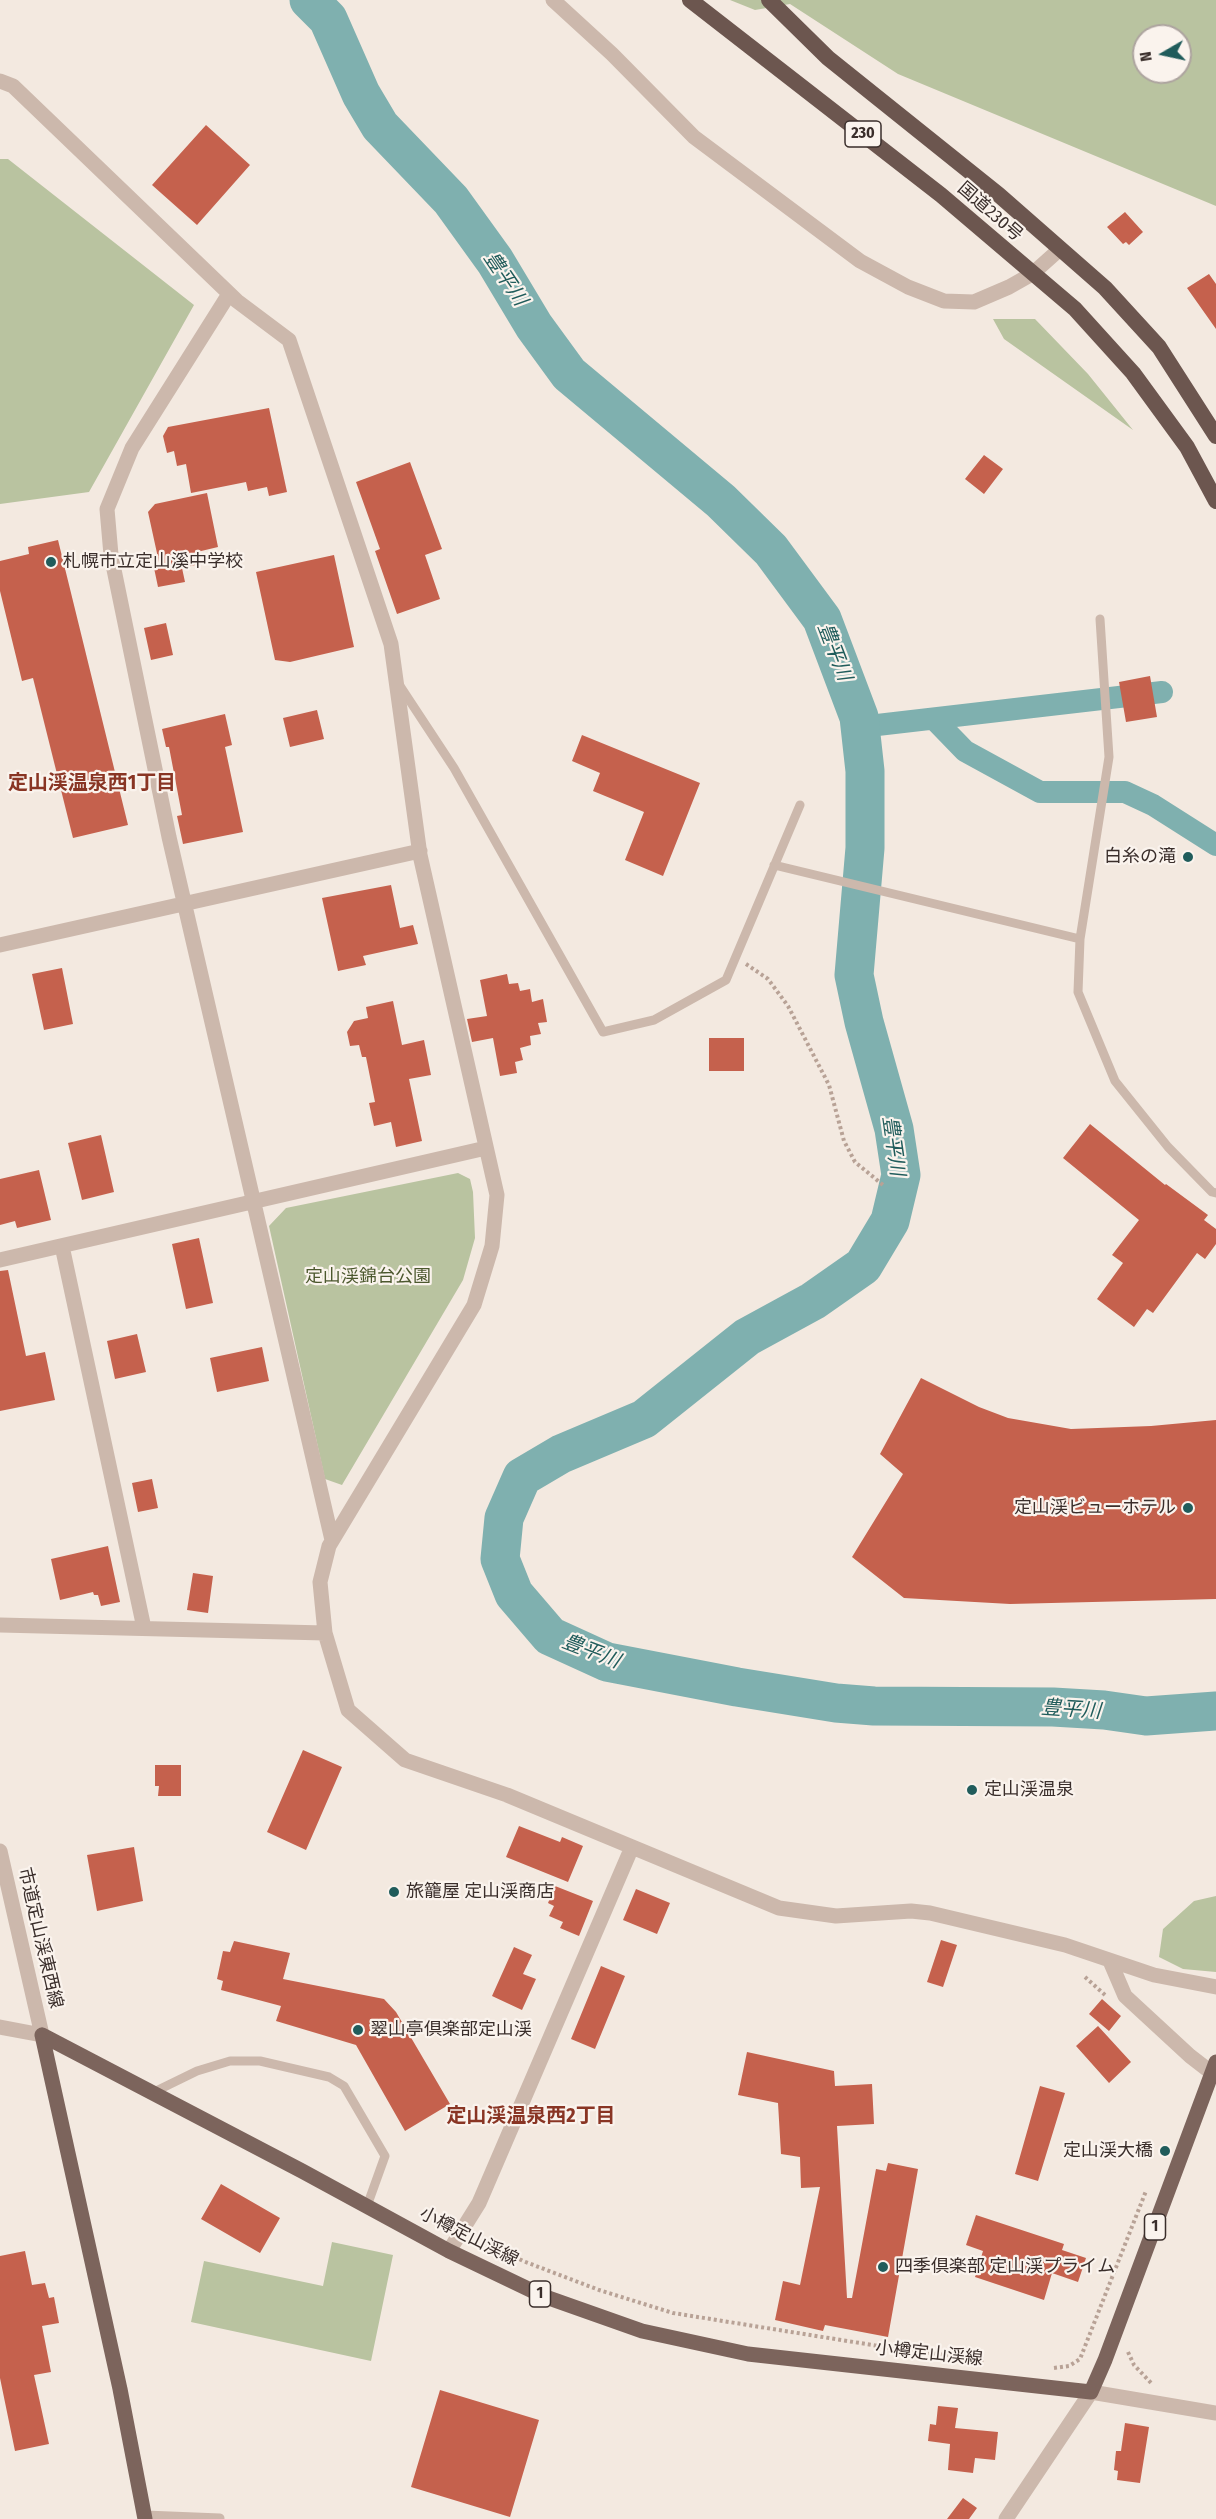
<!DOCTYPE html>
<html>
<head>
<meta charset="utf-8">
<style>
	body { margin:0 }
	#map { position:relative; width:1216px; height:2519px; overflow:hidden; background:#f3e9e0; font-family:"Fira Sans Condensed",sans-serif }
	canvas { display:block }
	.north { position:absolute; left:1132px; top:24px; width:60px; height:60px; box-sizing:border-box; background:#faf3ed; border:2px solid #ada49f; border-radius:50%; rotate:261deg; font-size:16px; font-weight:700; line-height:24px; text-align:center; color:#3a2e2b }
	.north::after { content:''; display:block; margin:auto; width:21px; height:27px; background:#205c5b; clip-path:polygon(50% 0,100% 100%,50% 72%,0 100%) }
</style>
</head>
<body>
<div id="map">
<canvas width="1216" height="2519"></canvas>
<div class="north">N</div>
</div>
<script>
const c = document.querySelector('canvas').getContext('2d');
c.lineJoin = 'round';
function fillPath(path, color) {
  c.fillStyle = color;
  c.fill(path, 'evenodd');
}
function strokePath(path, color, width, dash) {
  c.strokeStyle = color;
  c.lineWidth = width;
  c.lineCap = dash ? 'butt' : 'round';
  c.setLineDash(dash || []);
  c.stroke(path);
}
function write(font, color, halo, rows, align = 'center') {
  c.font = font + ' "Fira Sans Condensed","Noto Sans JP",sans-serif';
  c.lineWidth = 4.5;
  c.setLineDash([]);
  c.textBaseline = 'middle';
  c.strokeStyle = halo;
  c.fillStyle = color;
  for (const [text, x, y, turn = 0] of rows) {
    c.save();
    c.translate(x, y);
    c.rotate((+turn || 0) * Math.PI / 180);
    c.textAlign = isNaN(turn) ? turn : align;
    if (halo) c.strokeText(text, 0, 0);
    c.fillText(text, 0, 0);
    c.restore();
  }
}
const green = new Path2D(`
	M730 0H1216V206L898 74 790 4 755 10ZM1144 36H1180V72H1144Z
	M0 159H8L194 305 89 492 0 504Z
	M993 319H1035L1088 374 1133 430 1004 339Z
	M458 1173 470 1179 473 1192 475 1238 463 1280 342 1485 325 1479 269 1226 286 1208Z
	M1216 1896V1972L1183 1969 1159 1957 1163 1929 1194 1901Z
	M332 2242 393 2255 371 2361 191 2322 204 2261 323 2286Z`);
const canal = new Path2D(`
	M934 719 965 751 1040 792H1125L1153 805 1216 845
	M860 727 1162 692`);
const river = new Path2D(`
	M309 0 328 19 361 94 380 126 451 200 495 261 534 326 569 374 721 501 771 550 822 619 859 717 865 771V848L854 975 864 1022 894 1129 901 1175 890 1221 863 1266 813 1301 747 1337 644 1419 561 1454 522 1477 504 1518 500 1559 514 1594 550 1636 607 1662 737 1687 836 1703 874 1706 1053 1707 1104 1710 1146 1716 1216 1711`);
const building = new Path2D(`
	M206 125 250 165 197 225 152 185Z
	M1125 212 1143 232 1129 245 1126 242 1123 244 1107 227Z
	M1209 274 1216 284V329L1187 288Z
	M269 408 287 492 269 496 267 487 248 491 246 482 191 493 186 464 177 466 174 451 167 453 163 436 168 427Z
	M984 455 1003 469 984 494 965 479Z
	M410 462 442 549 425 555 440 599 397 614 375 551 380 549 356 482Z
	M207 493 218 547 197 552 200 564 182 568 185 582 158 587 154 568 160 567 148 512 155 504Z
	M58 540 128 825 73 838 33 678 22 681 0 591V561L29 554 28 547Z
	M334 555 354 647 290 662 275 660 256 572Z
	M166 623 173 655 151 660 144 628Z
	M1150 676 1157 717 1126 722 1119 682Z
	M317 710 324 739 290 747 283 718Z
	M225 714 232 745 225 747 243 832 183 844 177 816 182 815 169 747H166L162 729Z
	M582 735 700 783 663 876 625 860 644 812 593 791 600 773 572 761Z
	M391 885 400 928 413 925 418 944 363 956 366 965 338 971 322 898Z
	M62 968 73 1024 44 1030 32 974Z
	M507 974 509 984 518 983 520 991 530 989 532 1002 543 999 547 1022 538 1023 541 1034 530 1036 531 1045 520 1048 523 1060 515 1062 517 1073 500 1076 493 1038 472 1042 467 1019 487 1016 480 980Z
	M393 1001 402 1045 424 1040 431 1075 409 1079 422 1141 396 1147 391 1122 374 1126 369 1103 375 1102 366 1057H362L359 1045 350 1046 347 1032 354 1021 368 1018 366 1007Z
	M709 1038H744V1071H709Z
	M1090 1124 1165 1185 1166 1184 1208 1215 1204 1220 1216 1229V1244L1205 1259 1197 1253 1153 1313 1147 1309 1134 1327 1097 1299 1123 1263 1112 1255 1139 1220 1063 1158Z
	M101 1135 114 1192 82 1200 68 1143Z
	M39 1170 51 1220 17 1228 15 1221 0 1225V1179Z
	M199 1238 213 1303 186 1309 172 1244Z
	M8 1270 26 1356 45 1352 55 1400 0 1411V1271Z
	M137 1334 146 1372 115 1379 107 1341Z
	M262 1347 269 1381 217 1392 210 1358Z
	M921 1378 979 1407 1008 1418 1071 1429 1151 1426 1216 1420V1599L1010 1604 904 1598 852 1557 903 1474 880 1454Z
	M152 1479 158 1508 138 1512 132 1483Z
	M108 1546 120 1602 101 1606 98 1595H94L93 1592 60 1600 51 1559Z
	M193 1573 213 1576 208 1613 187 1610Z
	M303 1750 342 1767 306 1850 267 1832Z
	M155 1765H181V1796H158L159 1786H155Z
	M519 1826 560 1842 562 1837 583 1846 568 1882 506 1857Z
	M134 1847 143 1901 97 1911 87 1855Z
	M555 1886 593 1901 579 1936 560 1928 563 1922 549 1916 554 1906 548 1903Z
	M636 1889 670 1903 657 1934 623 1920Z
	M941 1940 957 1945 943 1987 927 1982Z
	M234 1941 290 1953 283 1979 384 1999 396 2012 450 2104 405 2131 356 2045 276 2021 281 2006 221 1990 223 1981 217 1979 223 1951 230 1952Z
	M514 1947 532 1955 523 1974 536 1979 522 2010 492 1996Z
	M601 1966 625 1976 595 2049 571 2039Z
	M1102 1999 1121 2016 1109 2031 1089 2014Z
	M1098 2026 1131 2062 1109 2083 1076 2046Z
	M747 2052 834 2071 835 2086 872 2084 874 2124 837 2126 847 2298H852L876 2169 886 2171 888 2163 918 2169 888 2337 825 2325 823 2331 775 2320 783 2281 800 2285 820 2187 801 2188 800 2157 781 2154 778 2103 738 2095Z
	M1040 2086 1065 2093 1038 2181 1015 2174Z
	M221 2184 280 2218 260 2253 201 2219Z
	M976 2215 1064 2244 1062 2250 1086 2258 1078 2282 1052 2273 1044 2300 975 2277 983 2251 966 2245Z
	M25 2251 32 2285 45 2283 49 2298 54 2297 59 2323 42 2326 51 2372 34 2375 49 2444 15 2451 0 2378V2256Z
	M440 2390 539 2420 510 2517 411 2487Z
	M938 2406 958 2408 955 2428 998 2432 995 2460 975 2458 973 2473 948 2470 950 2444 928 2441 930 2424 936 2425Z
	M1125 2423 1149 2427 1140 2483 1117 2480 1118 2471 1114 2470 1116 2451H1121Z
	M963 2498 977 2508 969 2519H947Z`);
const path = new Path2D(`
	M746 964 768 979 788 1006 829 1085 844 1141 855 1162 883 1185
	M1085 1977 1105 1995
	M477 2237 523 2261 599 2290 673 2313 891 2348 985 2360
	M1128 2352 1134 2365 1152 2384
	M1054 2368 1069 2366 1080 2359 1146 2191`);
const service = new Path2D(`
	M1100 619 1109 757 1080 939 1078 992 1115 1081 1168 1147 1212 1192 1216 1193
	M400 686 454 768 603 1032 654 1020 726 980 800 805
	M774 865 1080 939
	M154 2092 197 2071 230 2061H260L329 2077 344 2086 385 2156 367 2206
	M145 2515 220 2518`);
const minor = new Path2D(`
	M0 81 13 86 237 301 289 340 391 644 420 855 497 1195 492 1246 474 1305 329 1546 320 1582 325 1633 348 1710 405 1760 507 1795 779 1908 836 1916 911 1911 930 1913 1065 1945 1154 1975 1216 1987
	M229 294 132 448 107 509 111 555 169 837 332 1540
	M0 945 420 851
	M62 1246 144 1628
	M0 1260 486 1148
	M0 1625 325 1633
	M1110 1961 1125 1996 1190 2056 1212 2073
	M449 2251 479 2203 632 1847
	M1006 2519 1091 2392`);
const tertiary = new Path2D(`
	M553 0 612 54 694 137 860 261 908 287 944 301 974 302 1009 287 1032 274 1060 249
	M0 1851 42 2035 0 2027
	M1091 2392 1216 2413`);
const primary = new Path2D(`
	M42 2035 302 2171 449 2251 543 2296 642 2331 748 2354 1091 2392 1105 2360 1216 2062
	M42 2035 120 2389 145 2519`);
const trunk = new Path2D(`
	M690 0 941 195 1075 309 1133 373 1187 447 1216 501
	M769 0 828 58 999 195 1105 288 1159 347 1216 436`);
const markers = [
	[51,562,6,"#205c5b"],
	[1188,857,6,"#205c5b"],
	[1188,1508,6,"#205c5b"],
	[972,1790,6,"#205c5b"],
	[394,1892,6,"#205c5b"],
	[358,2030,6,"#205c5b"],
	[1165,2151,6,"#205c5b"],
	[883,2267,6,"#205c5b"]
];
const shields = [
	[863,134,36],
	[1155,2227,21],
	[540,2294,21]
];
const shieldNames = [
	["230",863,134],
	["1",1155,2227],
	["1",540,2294]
];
const streetNames = [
	["国道230号",990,212,41],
	["市道定山渓東西線",40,1938,77],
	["小樽定山渓線",469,2237,27],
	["小樽定山渓線",929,2354,6]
];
const poiNames = [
	["札幌市立定山溪中学校",63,562],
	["白糸の滝",1176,857,"right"],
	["定山渓ビューホテル",1176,1508,"right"],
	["定山渓温泉",984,1790],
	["旅籠屋 定山渓商店",406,1892],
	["翠山亭倶楽部定山渓",370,2030],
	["定山渓大橋",1153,2151,"right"],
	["四季倶楽部 定山渓プライム",895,2267]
];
const parkNames = [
	["定山渓錦台公園",368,1277]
];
const waterNames = [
	["豊平川",505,279,56],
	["豊平川",834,652,69],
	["豊平川",893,1146,82],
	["豊平川",591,1652,21],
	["豊平川",1071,1710,4]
];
const neighbourhoodNames = [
	["定山渓温泉西1丁目",92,783],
	["定山渓温泉西2丁目",531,2116]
];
fillPath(green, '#b9c3a0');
strokePath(canal, '#7fb0af', 22);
strokePath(river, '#7fb0af', 39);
fillPath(building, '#c5614d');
strokePath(path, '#b8a296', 4, [3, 3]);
strokePath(service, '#ccb8ac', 9);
strokePath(minor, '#ccb8ac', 15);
strokePath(tertiary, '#ccb8ac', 15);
strokePath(primary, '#7c645c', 15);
strokePath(trunk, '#6c564f', 16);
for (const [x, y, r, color] of markers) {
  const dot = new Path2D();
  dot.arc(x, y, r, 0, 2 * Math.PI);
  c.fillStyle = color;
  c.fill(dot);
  strokePath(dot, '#faf3ed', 2);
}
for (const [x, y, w] of shields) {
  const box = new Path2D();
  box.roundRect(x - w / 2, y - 13, w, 26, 4.5);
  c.fillStyle = '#faf3ed';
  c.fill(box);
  strokePath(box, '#3a2e2b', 1.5);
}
write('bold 16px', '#3a2e2b', null, shieldNames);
write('18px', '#3a2e2b', '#faf3ed', streetNames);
write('18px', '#3a2e2b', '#faf3ed', poiNames, 'left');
write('18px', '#4c582e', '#faf3ed', parkNames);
write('italic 20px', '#205c5b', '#faf3ed', waterNames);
write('bold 20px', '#893524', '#faf3ed', neighbourhoodNames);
</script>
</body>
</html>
